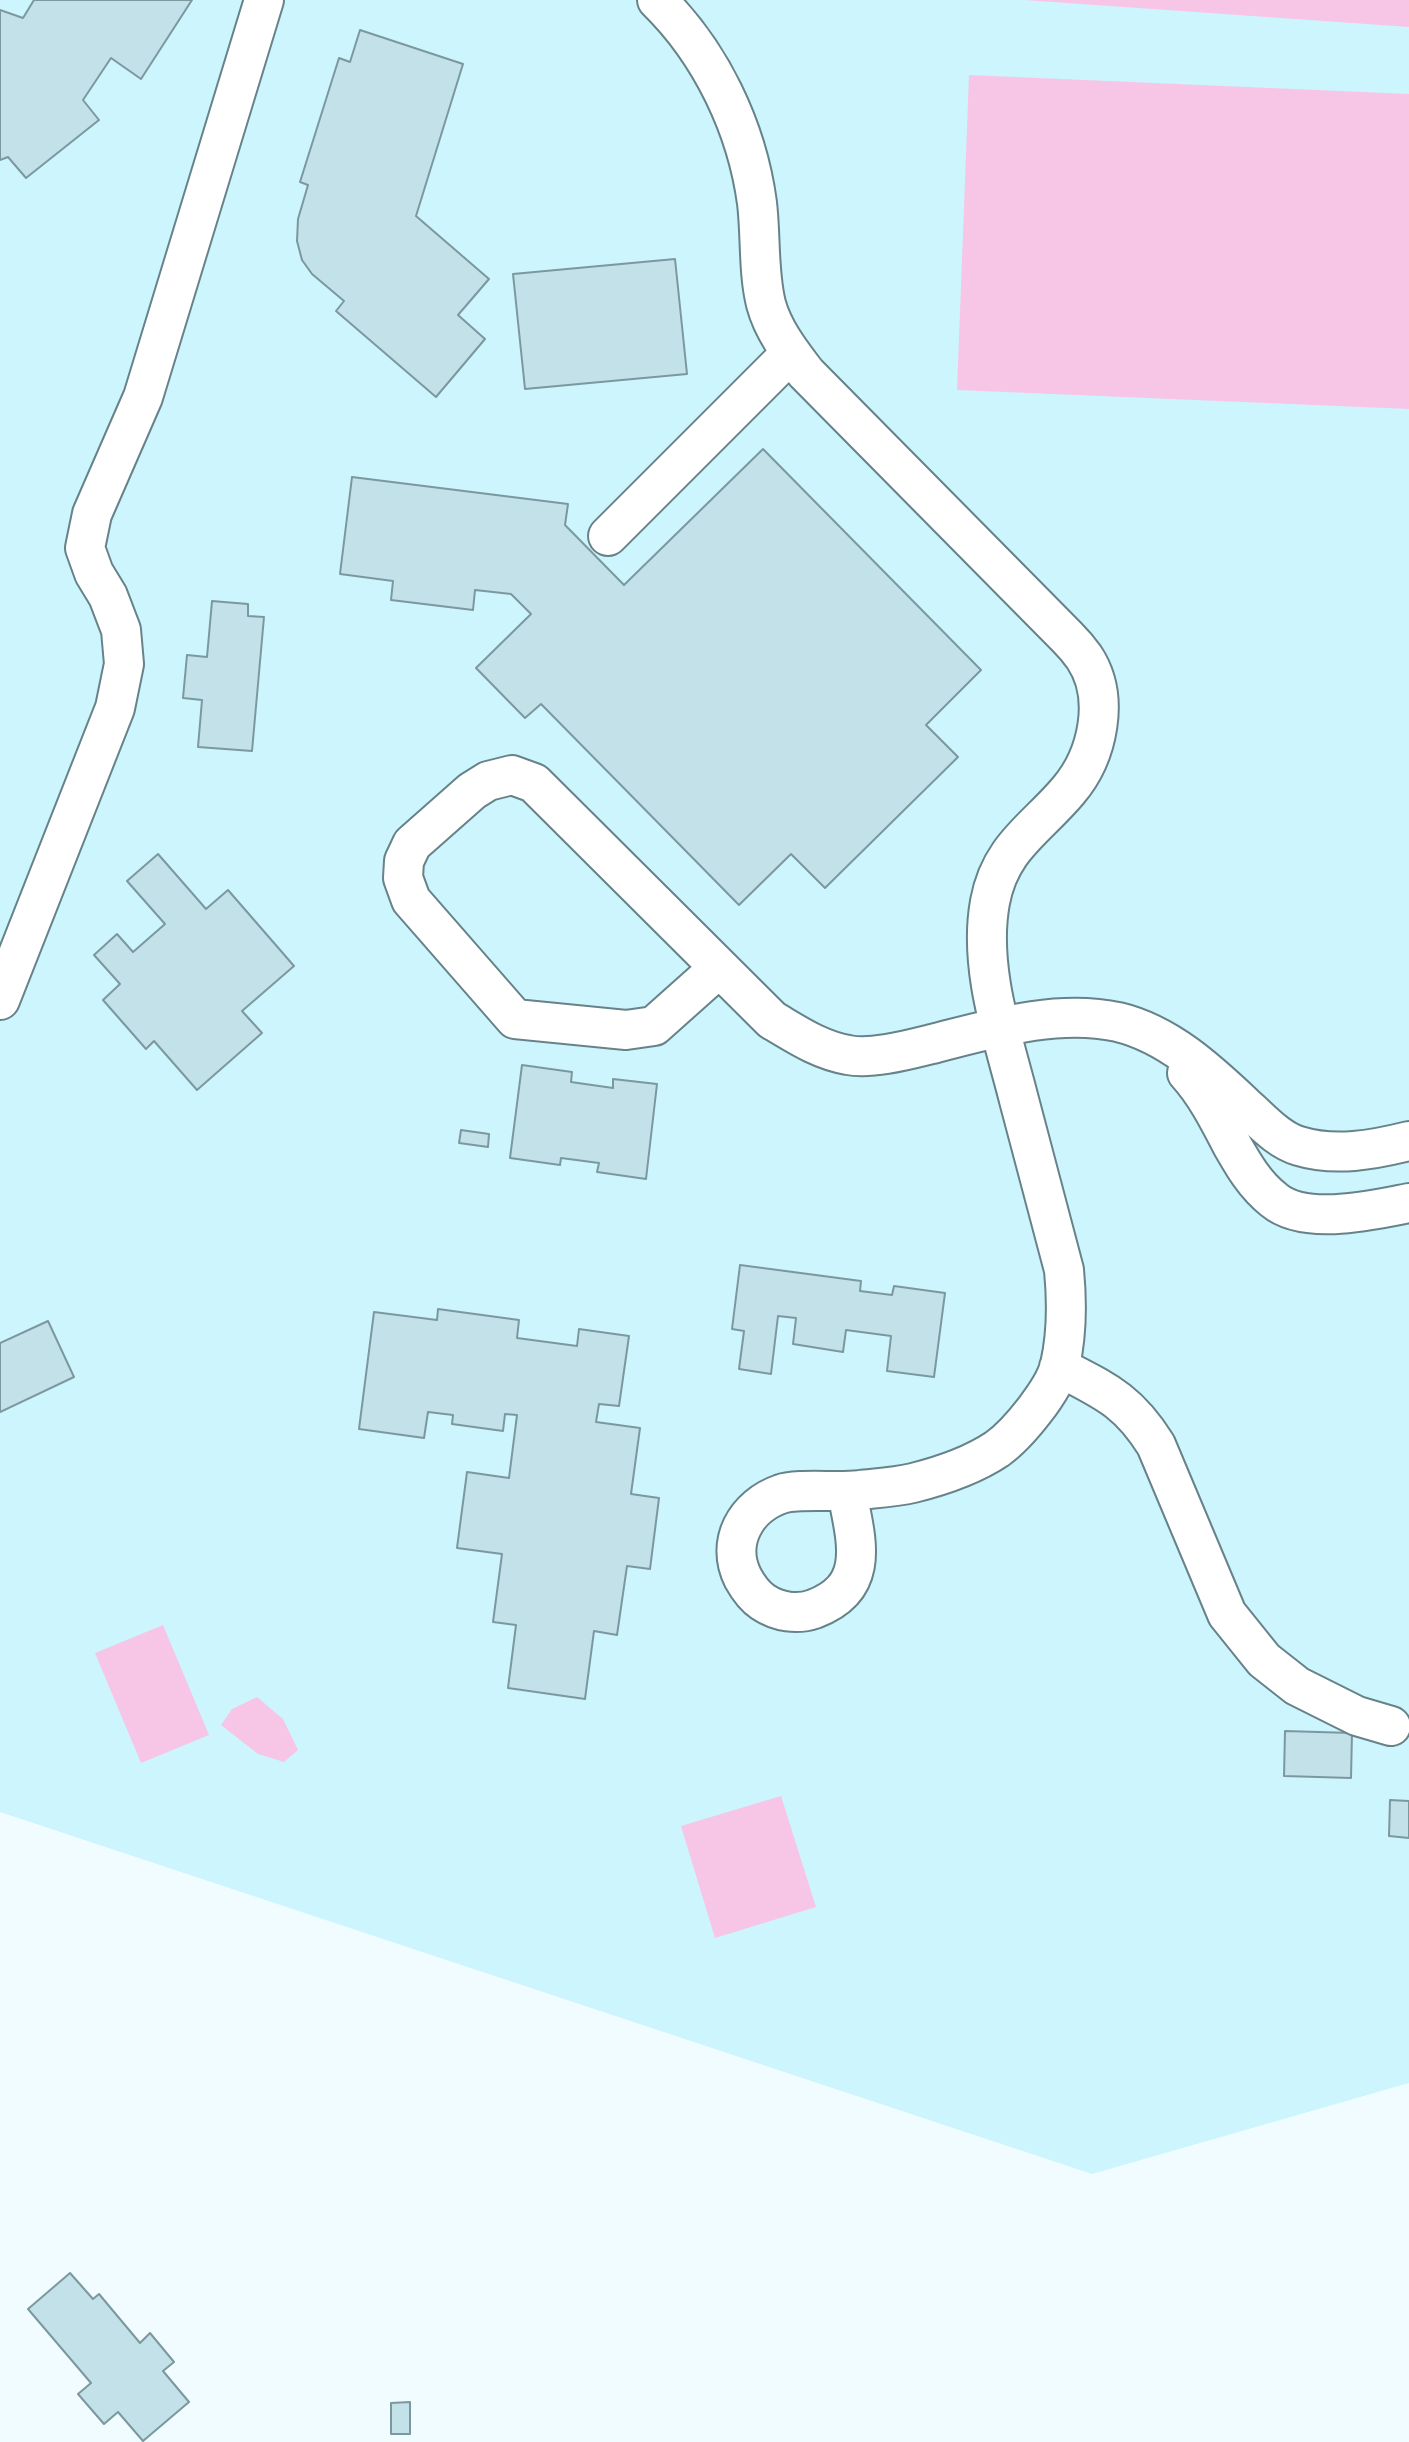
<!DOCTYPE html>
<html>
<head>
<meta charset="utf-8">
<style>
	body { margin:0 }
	canvas { display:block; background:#f0fcff }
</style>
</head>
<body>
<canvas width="1409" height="2442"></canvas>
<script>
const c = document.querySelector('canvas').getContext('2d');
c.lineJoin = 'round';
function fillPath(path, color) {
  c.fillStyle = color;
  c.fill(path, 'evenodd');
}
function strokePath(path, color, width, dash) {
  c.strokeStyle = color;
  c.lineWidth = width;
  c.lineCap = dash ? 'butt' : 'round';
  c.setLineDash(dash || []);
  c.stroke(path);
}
const built = new Path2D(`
	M0 0H1409V2083L1092 2174 0 1812Z`);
const green = new Path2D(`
	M1024 0H1409V27Z
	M969 75 1409 94V409L957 390Z
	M163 1625 209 1735 141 1763 95 1653Z
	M257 1697 283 1719 298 1750 284 1762 258 1754 221 1725 232 1709Z
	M781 1796 816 1907 715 1938 681 1826Z`);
const building = new Path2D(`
	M34 0H192L141 79 111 58 83 100 99 120 26 178 8 157 0 160V10L23 18Z
	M360 30 463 64 416 216 489 279 458 315 485 339 436 397 336 311 344 301 312 274 302 260 297 241 298 219 308 185 300 182 339 58 350 62Z
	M675 259 687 374 525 389 513 274Z
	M763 449 981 670 926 725 958 757 825 888 791 854 739 905 541 704 525 718 476 668 531 614 511 594 475 590 473 610 391 600 393 581 340 574 352 477 568 504 565 525 624 585Z
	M212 601 248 604V616L264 617 252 751 198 747 202 700 183 698 187 655 207 657Z
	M158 854 206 909 228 890 294 966 242 1011 262 1033 197 1090 154 1041 146 1049 103 1000 120 984 94 955 117 934 133 952 165 924 127 881Z
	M522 1065 572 1072 571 1082 613 1088V1079L657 1084 646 1179 597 1172 599 1163 561 1158 560 1165 510 1158Z
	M461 1130 489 1134 488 1147 459 1143Z
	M740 1265 861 1281 860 1291 892 1295 894 1286 945 1293 934 1377 887 1371 891 1336 846 1330 843 1352 793 1344 796 1318 778 1316 771 1374 739 1369 744 1331 732 1329Z
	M438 1309 519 1320 517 1338 577 1346 579 1329 629 1336 619 1406 599 1404 596 1422 640 1428 631 1494 659 1498 650 1569 627 1566 617 1635 594 1631 585 1699 508 1688 516 1625 493 1622 502 1554 457 1548 467 1472 509 1478 517 1415 505 1414 503 1431 452 1424 453 1415 428 1412 424 1438 359 1429 374 1312 437 1320Z
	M48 1321 74 1377 0 1412V1343Z
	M1285 1731 1352 1733 1351 1778 1284 1776Z
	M1390 1800 1409 1801V1838L1389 1836Z
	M70 2273 93 2299 99 2294 140 2343 150 2333 174 2362 163 2371 189 2402 143 2441 118 2412 104 2424 78 2394 91 2383 28 2309Z
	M410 2402V2434H391V2403Z`);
const minor = new Path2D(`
	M657 0C711 53 747 128 757 203 761 236 758 272 766 304 773 330 790 352 806 373L1067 637C1073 643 1079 650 1084 657 1111 697 1098 756 1068 791 1036 829 1000 847 990 902 978 967 1003 1037 1019 1100 1034 1157 1049 1213 1064 1270 1067 1301 1067 1334 1060 1365 1054 1390 1018 1434 997 1449 973 1465 941 1476 913 1483 896 1487 878 1488 860 1490 840 1493 797 1488 781 1494 746 1506 725 1542 743 1578 748 1587 754 1596 763 1602 778 1612 797 1615 814 1609 872 1587 856 1540 847 1492
	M608 536 791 353
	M719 968 654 1026 626 1030 515 1019 411 900 403 878 404 861 412 844 472 791 488 781 512 775 534 783 772 1020C796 1034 819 1050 848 1055 873 1060 911 1049 936 1043 994 1028 1058 1009 1118 1022 1168 1034 1208 1071 1245 1106 1261 1120 1278 1140 1299 1146 1335 1157 1373 1150 1409 1141
	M0 1000 115 708 124 664 121 630 108 596 94 573 85 548 92 514 143 397 264 0
	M1187 1073C1206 1094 1219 1120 1232 1145 1244 1166 1255 1185 1274 1200 1305 1226 1373 1210 1409 1203
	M1059 1367C1105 1391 1128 1400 1156 1445L1227 1614 1264 1660 1297 1686 1357 1716 1391 1726`);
fillPath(built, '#cdf5fe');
fillPath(green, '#f7c6e7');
fillPath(building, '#c3e1e8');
strokePath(building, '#7c989f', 2);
strokePath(minor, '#678389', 42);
strokePath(minor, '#fff', 38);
</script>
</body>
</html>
